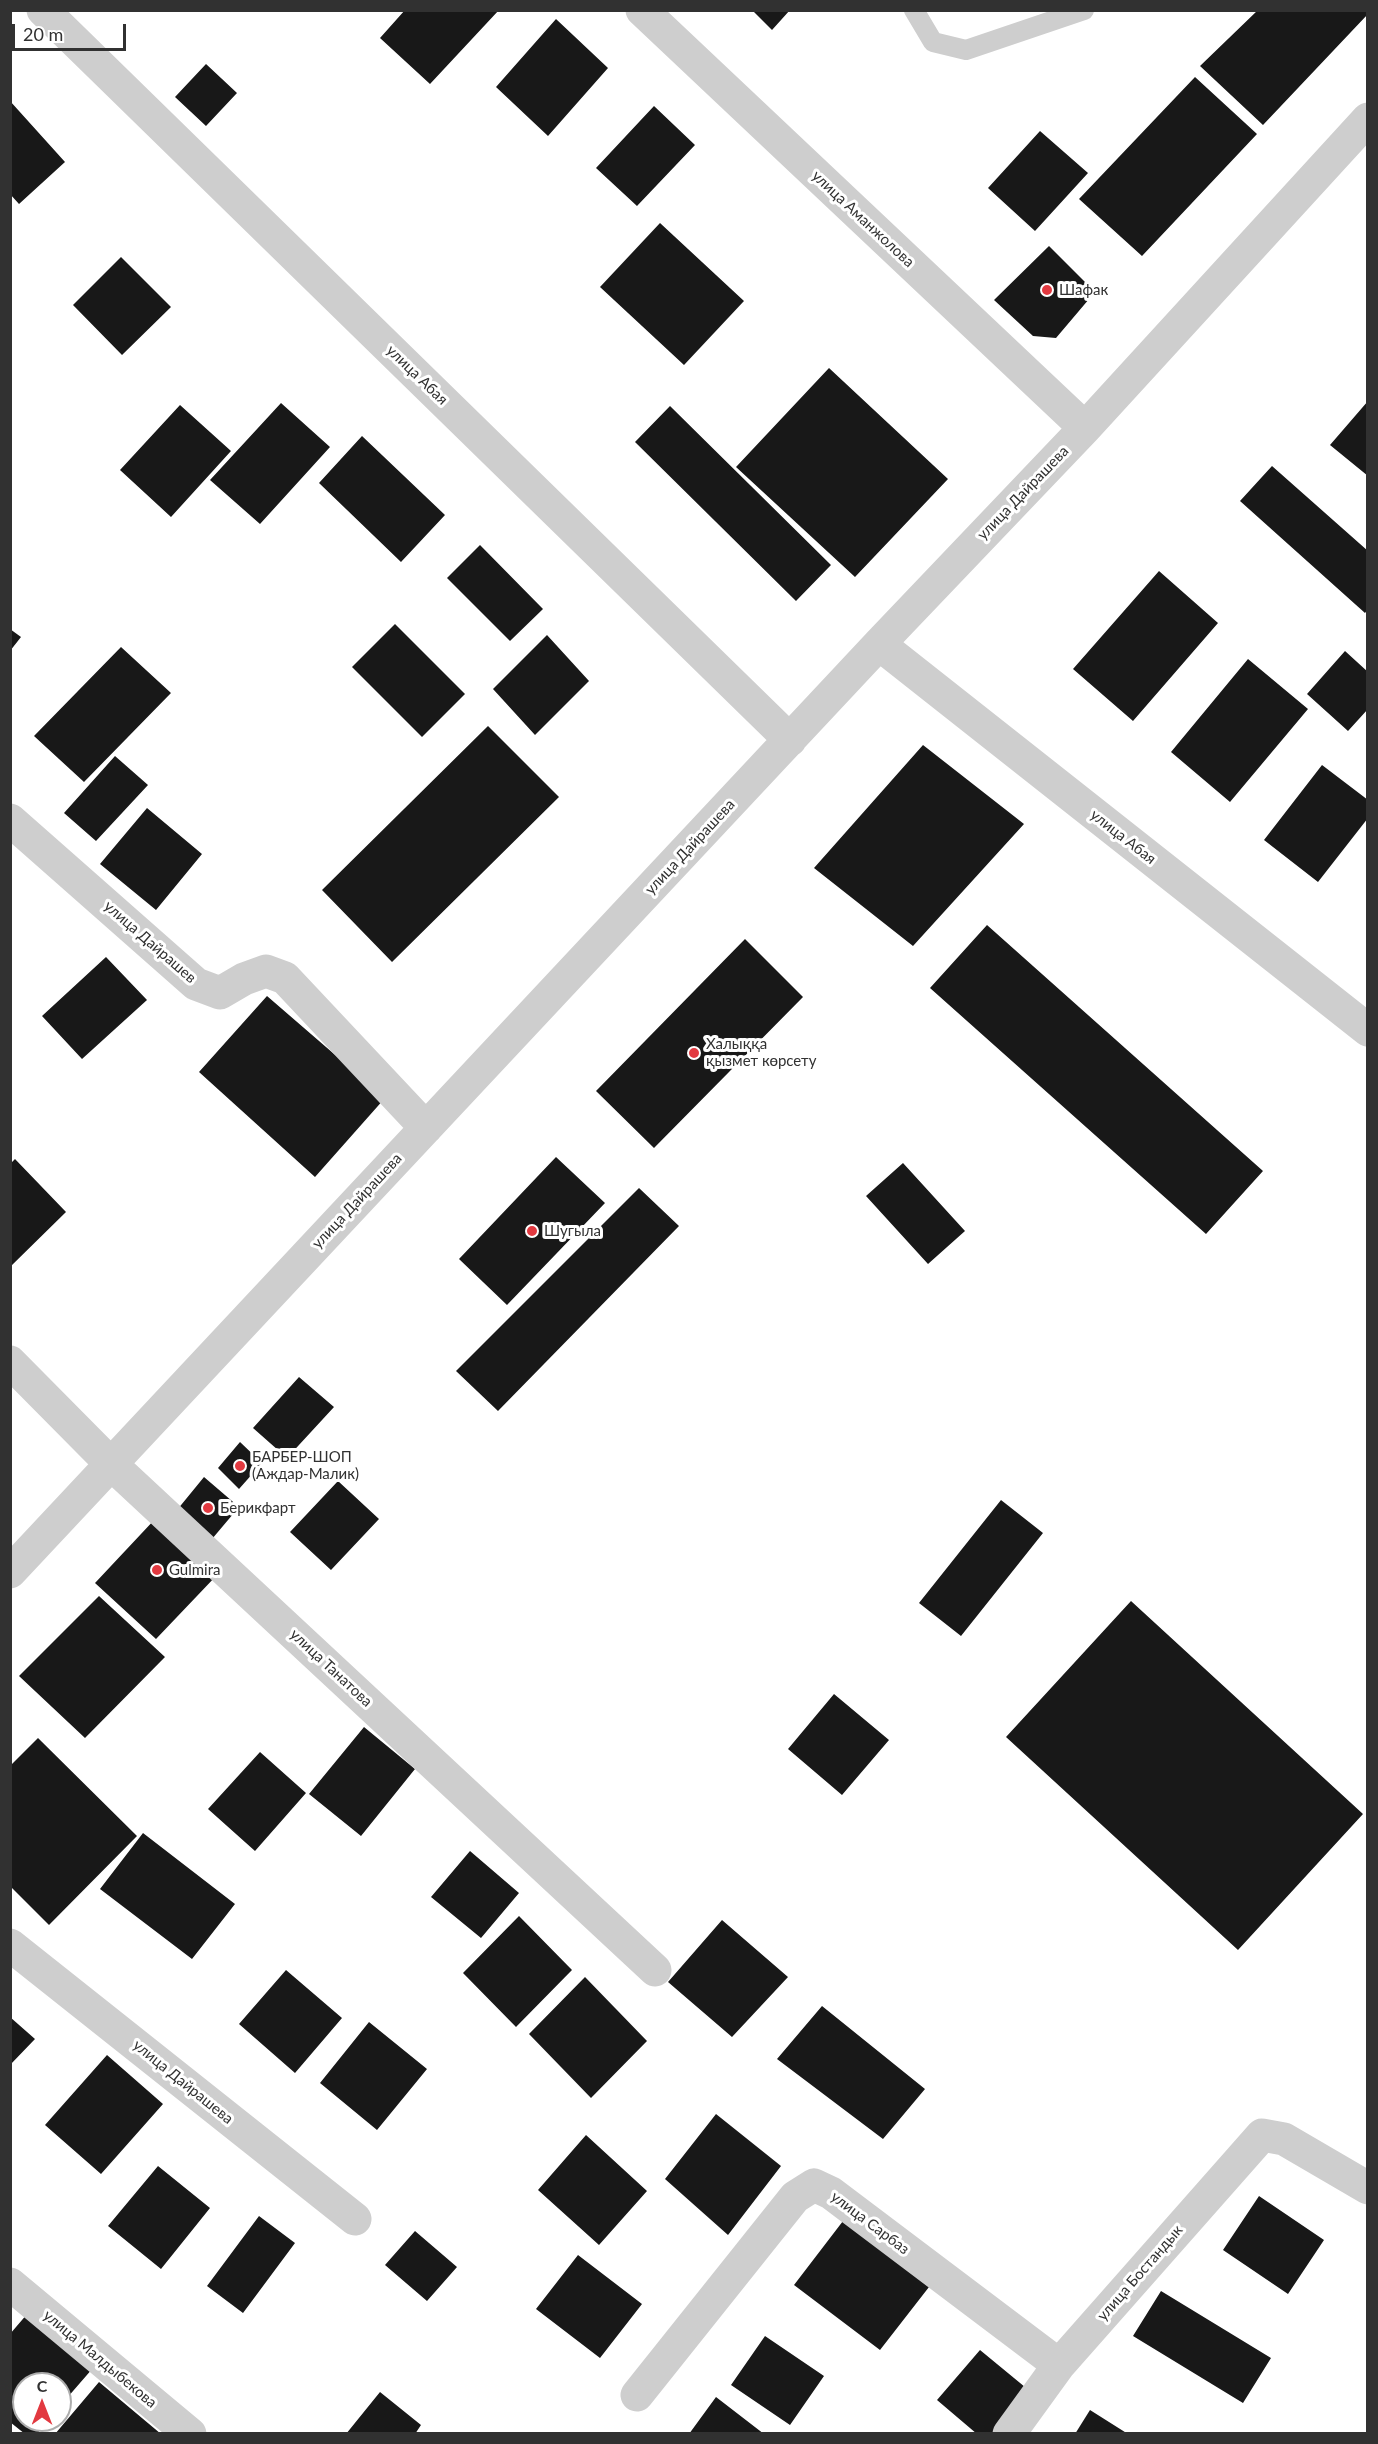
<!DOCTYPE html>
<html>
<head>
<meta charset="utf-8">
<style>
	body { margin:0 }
	#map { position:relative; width:1378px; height:2444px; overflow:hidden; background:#fff; font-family:Lato,sans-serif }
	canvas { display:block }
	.frame { position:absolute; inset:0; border:12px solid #313131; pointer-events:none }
	.north { position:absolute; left:12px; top:2372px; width:60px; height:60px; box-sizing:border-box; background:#fff; border:2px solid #adadad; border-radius:50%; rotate:0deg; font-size:16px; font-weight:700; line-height:24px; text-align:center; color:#313131 }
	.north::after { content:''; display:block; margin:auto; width:21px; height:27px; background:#e23940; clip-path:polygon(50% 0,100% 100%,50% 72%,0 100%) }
	.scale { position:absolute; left:12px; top:24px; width:114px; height:27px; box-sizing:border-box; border:3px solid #313131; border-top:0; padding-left:8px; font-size:18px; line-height:21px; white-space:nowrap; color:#313131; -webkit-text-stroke:4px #fff; paint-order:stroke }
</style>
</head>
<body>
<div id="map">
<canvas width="1378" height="2444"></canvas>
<div class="frame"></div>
<div class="north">С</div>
<div class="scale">20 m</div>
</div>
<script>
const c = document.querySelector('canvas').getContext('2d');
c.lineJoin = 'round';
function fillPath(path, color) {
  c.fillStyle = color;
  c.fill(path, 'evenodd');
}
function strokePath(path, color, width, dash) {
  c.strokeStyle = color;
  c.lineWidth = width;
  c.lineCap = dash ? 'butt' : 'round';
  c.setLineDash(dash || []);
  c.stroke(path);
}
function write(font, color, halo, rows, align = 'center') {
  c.font = font + ' Lato,sans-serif';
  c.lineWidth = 6;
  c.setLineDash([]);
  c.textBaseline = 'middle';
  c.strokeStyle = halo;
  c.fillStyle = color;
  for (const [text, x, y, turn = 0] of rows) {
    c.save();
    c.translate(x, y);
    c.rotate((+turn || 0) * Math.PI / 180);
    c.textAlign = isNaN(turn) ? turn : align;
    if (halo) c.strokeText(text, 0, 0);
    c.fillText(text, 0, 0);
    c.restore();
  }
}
const building = new Path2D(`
	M405 10H499L430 84 380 38Z
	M752 10H790L772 30Z
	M1258 10H1368V14L1263 125 1200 66Z
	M556 19 608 68 548 136 496 87Z
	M206 64 237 93 206 126 175 97Z
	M1195 77 1257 134 1142 256 1079 199Z
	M10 101 65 162 19 204 10 194Z
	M654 106 695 145 637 206 596 168Z
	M1040 131 1088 173 1035 231 988 188Z
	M660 223 744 301 684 365 600 287Z
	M1049 246 1095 292 1056 338 1033 336 994 300Z
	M121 257 171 307 122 355 73 305Z
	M829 368 948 479 855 577 736 467Z
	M1368 401V476L1330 445Z
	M281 403 330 447 260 524 210 480Z
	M180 405 231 451 171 517 120 470Z
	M670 406 831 565 796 601 635 442Z
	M362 436 445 515 401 562 319 483Z
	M1272 466 1368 551V609L1365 613 1240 501Z
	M480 545 543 609 510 641 447 578Z
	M1159 571 1218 623 1133 721 1073 669Z
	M395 624 465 694 422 737 352 667Z
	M10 629 21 637 10 651Z
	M547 635 589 681 535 735 493 689Z
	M121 647 171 693 84 782 34 736Z
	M1345 651 1368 672V709L1348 731 1307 694Z
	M1248 659 1308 709 1230 802 1171 752Z
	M488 726 559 797 392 962 322 890Z
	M923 745 1024 824 913 946 814 868Z
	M115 756 148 785 96 841 64 813Z
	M1322 765 1368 800V818L1318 882 1264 840Z
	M147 808 202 854 156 910 100 864Z
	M987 925 1263 1171 1206 1234 930 988Z
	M745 939 803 997 654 1148 596 1091Z
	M106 957 147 1000 82 1059 42 1016Z
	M267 996 385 1098 315 1177 199 1072Z
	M556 1157 605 1203 507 1305 459 1259Z
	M15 1159 66 1212 10 1267V1164Z
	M903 1163 965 1231 928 1264 866 1196Z
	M639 1188 679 1226 498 1411 456 1371Z
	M299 1377 334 1407 287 1458 253 1428Z
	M240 1442 262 1463 239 1489 218 1468Z
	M204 1477 239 1507 212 1539 177 1510Z
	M338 1481 379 1519 331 1570 290 1532Z
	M1001 1500 1043 1533 961 1636 919 1603Z
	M156 1518 217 1575 156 1639 95 1583Z
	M99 1596 165 1657 85 1738 19 1676Z
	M1131 1601 1363 1814 1238 1950 1006 1737Z
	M834 1694 889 1740 842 1795 788 1749Z
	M364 1727 415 1769 361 1836 309 1794Z
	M38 1738 137 1836 49 1925 10 1886V1766Z
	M260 1752 306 1793 255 1851 208 1809Z
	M143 1833 235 1904 192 1959 100 1889Z
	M470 1851 519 1893 481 1938 431 1897Z
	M519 1916 572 1970 516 2027 463 1973Z
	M722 1920 788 1977 732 2037 668 1982Z
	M286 1970 342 2018 295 2073 239 2024Z
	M585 1977 647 2041 591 2098 529 2034Z
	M822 2006 925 2089 883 2139 777 2059Z
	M10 2017 35 2039 10 2065Z
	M369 2022 427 2069 377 2130 320 2083Z
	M107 2055 163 2104 101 2174 45 2125Z
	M716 2114 781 2166 728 2235 665 2179Z
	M586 2135 647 2191 599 2245 538 2190Z
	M158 2166 210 2208 161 2269 108 2226Z
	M1259 2196 1324 2240 1288 2294 1223 2250Z
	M259 2216 295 2243 243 2313 207 2286Z
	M843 2221 929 2287 880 2350 794 2285Z
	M415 2231 457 2267 427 2301 385 2265Z
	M578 2255 642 2304 600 2358 536 2309Z
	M1161 2291 1271 2358 1243 2403 1133 2336Z
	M28 2313 93 2368 60 2406V2384H24V2420H48L37 2434H25L10 2422V2334Z
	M765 2336 824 2376 790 2425 731 2385Z
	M980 2350 1031 2392 996 2434H977L937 2400Z
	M99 2382 161 2434H55Z
	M380 2392 421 2425 415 2434H346Z
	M716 2397 764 2434H689Z
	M1090 2410 1128 2434H1075Z`);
const lane = new Path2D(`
	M914 10 933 42 966 50 1084 10`);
const street = new Path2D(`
	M43 10 790 740
	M642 10 1085 428
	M879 644 1368 1030
	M10 820 196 984 220 993 244 979 266 971 285 978 426 1128
	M10 1362 110 1463 655 1970
	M10 1572 879 644 1085 428 1368 119
	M10 1945 355 2219
	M10 2284 190 2434
	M637 2395 795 2197 814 2185 831 2193 1059 2365
	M1009 2434 1059 2365 1262 2135 1284 2139 1368 2188`);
const markers = [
	[1047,290,6,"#e23940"],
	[694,1053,6,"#e23940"],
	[532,1231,6,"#e23940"],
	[240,1466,6,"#e23940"],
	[208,1508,6,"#e23940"],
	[157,1570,6,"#e23940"]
];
const streetNames = [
	["улица Аманжолова",863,219,43],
	["улица Абая",417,375,44],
	["улица Дайрашева",1023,493,-46],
	["улица Абая",1123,837,38],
	["улица Дайрашева",690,847,-47],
	["улица Дайрашев",150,942,41],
	["улица Дайрашева",357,1201,-47],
	["улица Танатова",331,1668,43],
	["улица Дайрашева",183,2082,39],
	["улица Сарбаз",870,2223,37],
	["улица Бостандык",1140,2273,-49],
	["улица Малдыбекова",100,2359,40]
];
const poiNames = [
	["Шафак",1059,290],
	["Халыққа",706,1044],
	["қызмет көрсету",706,1061],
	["Шугыла",544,1231],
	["БАРБЕР-ШОП",252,1457],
	["(Аждар-Малик)",252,1474],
	["Берикфарт",220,1508],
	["Gulmira",169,1570]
];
fillPath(building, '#181818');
strokePath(lane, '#cecece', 20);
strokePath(street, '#cecece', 33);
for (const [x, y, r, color] of markers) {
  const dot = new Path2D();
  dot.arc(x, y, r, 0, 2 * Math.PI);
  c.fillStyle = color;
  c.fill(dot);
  strokePath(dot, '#fff', 2);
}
write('15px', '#313131', '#fff', streetNames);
write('15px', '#313131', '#fff', poiNames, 'left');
</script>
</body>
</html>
